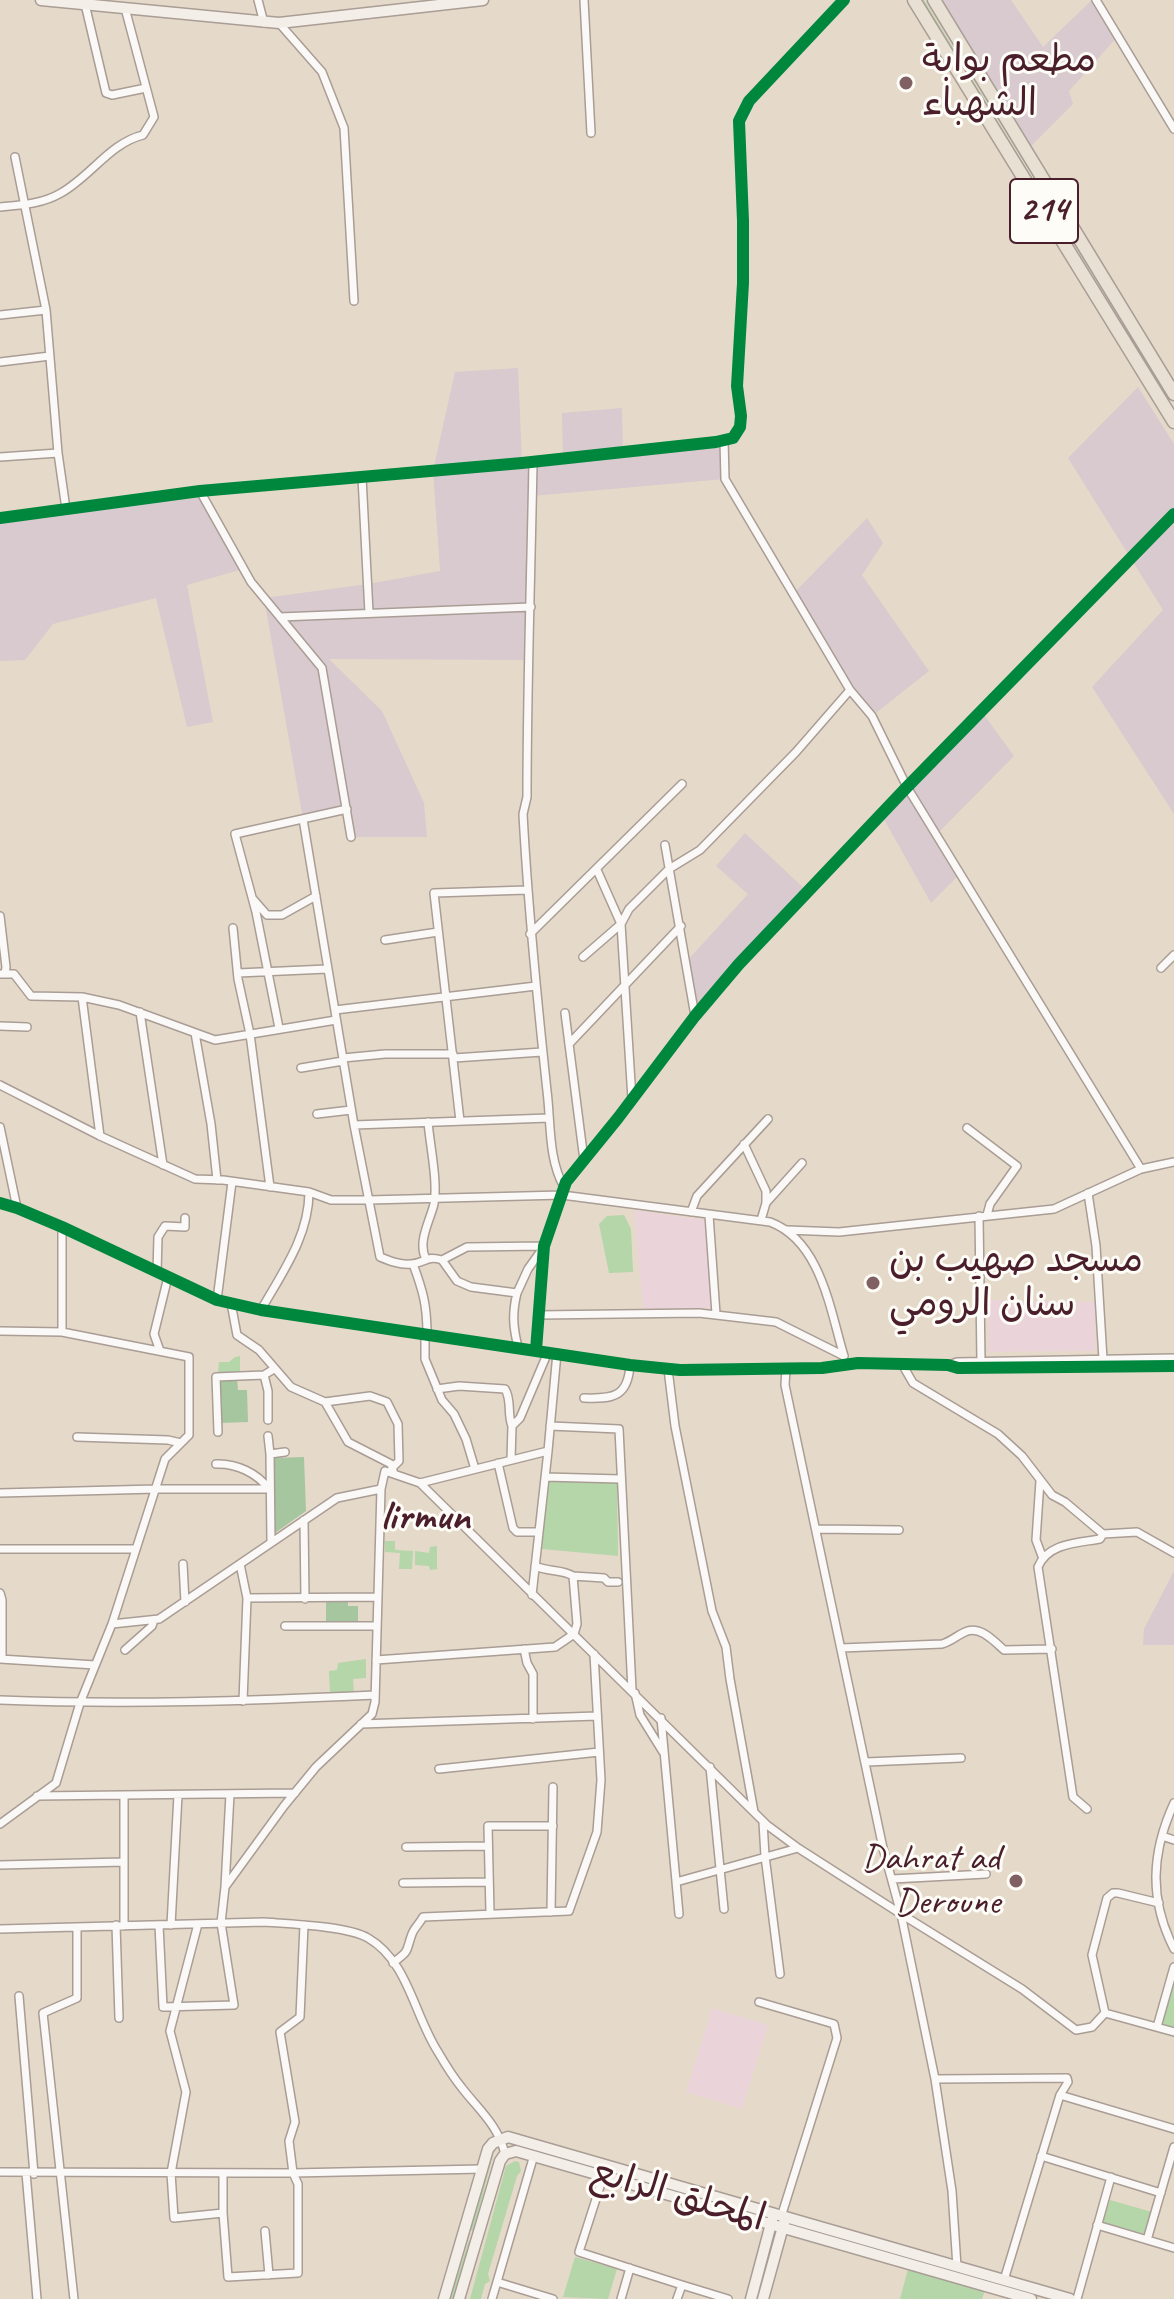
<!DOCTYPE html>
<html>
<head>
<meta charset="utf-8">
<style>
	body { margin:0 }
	canvas { display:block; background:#e5d9c9 }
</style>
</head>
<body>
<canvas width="1174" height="2299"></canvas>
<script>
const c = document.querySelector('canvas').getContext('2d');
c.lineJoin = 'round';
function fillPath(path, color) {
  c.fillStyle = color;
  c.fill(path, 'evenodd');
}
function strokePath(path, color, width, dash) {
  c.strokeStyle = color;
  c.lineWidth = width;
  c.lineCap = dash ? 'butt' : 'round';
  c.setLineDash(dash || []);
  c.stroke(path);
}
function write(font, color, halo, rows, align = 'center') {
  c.font = font + ' Caveat,"Playpen Sans Arabic",sans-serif';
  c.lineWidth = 6;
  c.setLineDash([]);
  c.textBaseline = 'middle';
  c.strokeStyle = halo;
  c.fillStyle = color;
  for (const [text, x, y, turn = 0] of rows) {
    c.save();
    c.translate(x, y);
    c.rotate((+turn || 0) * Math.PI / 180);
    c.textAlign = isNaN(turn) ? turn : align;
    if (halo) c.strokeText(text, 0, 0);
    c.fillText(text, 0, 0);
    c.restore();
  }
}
const built = new Path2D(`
	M634 1210 705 1220 712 1308 643 1309Z
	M988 1300 1095 1302V1351L989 1352Z
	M712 2008 768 2025 742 2109 686 2092Z`);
const industrial = new Path2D(`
	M933 0H1011L1043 47 1092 0H1096L1118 36 1069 91 1073 104 1030 147Z
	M518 368 522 462 563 458 562 413 622 408 623 451 724 440 725 479 532 496 531 660 329 659 382 711 424 803 427 837H351L347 810 303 819 264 598 368 584 440 571 433 471 455 372Z
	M1138 387 1174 444V814L1092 687 1163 610 1068 458Z
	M200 491 243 569 187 585 213 722 187 727 156 598 53 624 25 660 0 661V518Z
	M867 518 883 543 862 575 929 671 872 716 850 690 793 594Z
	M982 712 1014 756 936 835 960 874 931 903 881 814Z
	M745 833 808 892 695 1016 687 961 748 894 716 866Z
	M1174 1571V1645H1143L1144 1629Z`);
const green = new Path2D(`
	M920 0H924L1174 410V415Z
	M624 1215 631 1229 633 1272 609 1273 599 1224 607 1216Z
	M240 1356V1374L218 1375 219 1362H229L235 1357Z
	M548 1481 617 1483 618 1556 542 1549Z
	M385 1541H395V1550L413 1551 412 1569H399L400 1553 385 1552Z
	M437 1546V1569L430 1570 429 1566 415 1565V1551L429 1553 430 1547Z
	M366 1659V1678L353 1679 354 1695 330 1694 329 1671 337 1670 338 1663Z
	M1174 1973V2032L1162 2028 1161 2023Z
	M493 2155 474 2229 472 2231 470 2228 490 2156Z
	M515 2161 519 2162 521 2171 517 2176 488 2274 490 2281 485 2284 481 2299H470L506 2166Z
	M1110 2200 1152 2212 1145 2234 1103 2222Z
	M469 2240 471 2242 455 2299H450Z
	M575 2257 617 2269 608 2299 563 2297Z
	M908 2269 985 2290 982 2299H900Z`);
const forest = new Path2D(`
	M237 1377 238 1390H247L248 1422 221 1423 219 1378Z
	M304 1457 306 1511 275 1533 273 1458Z
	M326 1600H348V1606H358V1624L326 1623Z`);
const street = new Path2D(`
	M258 0 264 23
	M584 0 591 133
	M1096 0 1174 129
	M85 4 106 93 112 95 146 88
	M279 23 322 72 344 128 354 301
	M15 157 46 310 58 453 66 509
	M0 207C22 205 42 204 61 193 91 176 110 143 143 135L154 117 125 8
	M0 315 46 310
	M0 362 50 356
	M724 440 725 479 850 690 872 716 907 787 1141 1169
	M0 457 58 453
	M533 462C531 574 527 685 527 797L523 814C528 907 537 998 547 1091 551 1122 548 1159 564 1187
	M362 477 369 613
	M200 491 251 582 322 668 351 837
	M0 518 200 491 522 463 716 442 733 438 740 427 741 416 737 386 743 283V221L739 121 749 101 844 0
	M280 617 531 607
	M303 819 354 1125 380 1257C390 1261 400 1265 411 1264 426 1263 426 1255 442 1260L467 1247 544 1246
	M665 845 695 1016
	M597 870 621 924 632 1099
	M253 899 267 915H282L316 896
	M0 916 6 967 5 974
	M233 928 238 979 250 1034 270 1187
	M530 934 682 784
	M385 940 438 932
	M583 957 621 924 629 909 669 869 700 850 796 752 850 690
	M1161 968 1174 955
	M238 973 327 969
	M0 974H14L31 996 82 997 119 1005 215 1040 336 1020
	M82 997 100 1136
	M335 1010 536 986
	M140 1012 163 1165
	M565 1013 584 1160
	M0 1026 27 1027
	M279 1028 256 912 235 834 347 809
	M195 1033 211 1124 217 1180
	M569 1044 681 926
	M343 1058 385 1054H453
	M454 1058 542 1052
	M301 1068 343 1061
	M0 1085 100 1136 195 1179 223 1180 309 1192C309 1236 282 1273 261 1310
	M317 1114 351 1110
	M460 1121 434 893 527 890
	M354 1125 549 1118
	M0 1127 17 1208
	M967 1128 1017 1166 990 1204 987 1215
	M744 1144 766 1191V1203
	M309 1192 331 1200H369L562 1195 770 1222C821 1241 830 1310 844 1356
	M1088 1193 1096 1246 1103 1359
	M0 1203 17 1208 62 1227 217 1300 261 1310 630 1365 680 1370 822 1368 858 1363 948 1365 958 1368 1174 1366
	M691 1212 697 1196 768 1119
	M709 1215 716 1314
	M979 1216 981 1362
	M761 1220 766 1203 802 1163
	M62 1227V1332
	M787 1230 839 1232 1054 1209 1141 1169 1174 1162
	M426 1259C417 1242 430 1221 434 1204 438 1181 430 1146 428 1122
	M442 1260 457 1281 471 1287 517 1293 528 1269 543 1248
	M413 1264C423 1291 427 1305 427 1334
	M157 1272 158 1237 165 1226 185 1227V1218
	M517 1293C512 1313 513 1327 518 1347
	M217 1300 232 1182
	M231 1303 237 1335 259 1350 291 1387 325 1402 348 1442 391 1464 394 1474
	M538 1315 699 1313 776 1322 844 1356
	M0 1331 62 1332 189 1357V1435L165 1459 112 1624
	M425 1334V1359L442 1400 454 1414 466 1439 475 1469
	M536 1350 544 1246 566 1182 618 1118 695 1016 739 964 907 787 1174 514
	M160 1351 154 1334 168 1277
	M902 1364 913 1383 998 1434 1022 1456 1052 1495 1065 1502 1103 1534 1137 1532 1174 1553
	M949 1365 957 1362 1174 1358
	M786 1368 785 1385 883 1848 901 1914 1022 1989 1076 2030 1092 2027 1105 2013 1092 1955 1107 1898 1113 1893H1118L1159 1903
	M668 1369 675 1426 712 1611 726 1647 730 1679 754 1812
	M264 1375 268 1391V1420
	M437 1389 459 1386 505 1389C512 1400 507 1414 512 1426
	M584 1398C613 1399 628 1397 630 1365
	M325 1402 370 1396 387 1402 398 1424 399 1461 392 1468
	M550 1426 619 1429 632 1690
	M218 1432 216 1377 264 1375 274 1369
	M268 1436 270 1454
	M77 1437 168 1440 181 1443
	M511 1460 512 1426 520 1418 548 1352
	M498 1463 513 1528 517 1532H539
	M216 1464C236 1463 257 1473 269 1489
	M545 1477 620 1479
	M1040 1481 1036 1540 1042 1556
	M420 1483 767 1825 798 1848 901 1914 935 2079 952 2191 957 2267
	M0 1493 156 1489H270
	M304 1520 305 1599
	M817 1529 899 1530
	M271 1541 270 1454 285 1452
	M0 1549H136
	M183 1564 185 1602
	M240 1564 247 1598 243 1701
	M573 1576 604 1578 608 1582H618
	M0 1593 2 1600V1659
	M532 1595 548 1451
	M247 1598 378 1597
	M285 1626H377
	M841 1648 942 1644C952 1641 956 1636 965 1632 980 1625 994 1641 1004 1650L1052 1649
	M524 1649 527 1663 533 1674V1719
	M125 1650 152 1626 154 1620
	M0 1659 95 1665
	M376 1660 555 1647 574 1634 577 1624 573 1576C562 1569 548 1572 535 1566
	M635 1693 640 1715 663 1752
	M0 1700C125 1705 250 1701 375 1695
	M661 1718 679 1914
	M361 1724 597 1716
	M866 1762 961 1758
	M710 1767 724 1909
	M439 1769 599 1752
	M124 1795V1926
	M37 1796 295 1793
	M1174 1803C1151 1853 1149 1900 1174 1949
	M1087 1809 1073 1797 1038 1567C1048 1543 1077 1543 1100 1539L1103 1534
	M763 1822 765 1856 780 1974
	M0 1824 56 1783 80 1703 112 1624 159 1619 337 1498 381 1489
	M1162 1836 1174 1840
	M406 1847 488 1846
	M0 1865 123 1862
	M892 1879 986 1874
	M676 1882 798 1848
	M403 1883 489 1882
	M225 1887 230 1794
	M551 1912 553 1787
	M490 1913 488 1826H553
	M198 1924 170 2031 186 2092 171 2173 174 2218 223 2213
	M116 1925 119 2018
	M159 1925 163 2007 234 2005 221 1923 225 1887 284 1806 316 1767 372 1714 375 1702 381 1489 385 1471 420 1483 548 1451 557 1353
	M171 1925 178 1795
	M0 1929 264 1922C290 1924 347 1926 368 1938 408 1961 414 2015 438 2052 445 2064 453 2077 462 2088 479 2110 498 2125 505 2154
	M393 1963C411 1949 405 1953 412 1934 414 1928 420 1923 423 1917L569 1911 597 1832 601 1780 594 1654
	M19 1996 34 2174
	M759 2002 834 2024 837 2038 781 2217
	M1105 2013 1174 2032
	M1157 2027 1174 1967
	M935 2079 1067 2078 1068 2082 1060 2095
	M1041 2156 1161 2193
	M0 2172 293 2173 482 2169
	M26 2173 37 2299
	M223 2173V2213L228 2277 298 2273V2184L293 2173 289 2141 295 2122 280 2032 300 2017 304 1925
	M604 2174 579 2252 682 2285
	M1097 2225 1174 2248
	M265 2231 269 2275
	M1147 2240 1174 2147
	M1004 2280 1060 2095 1174 2129
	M497 2282 553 2299
	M74 2299 43 2013 77 1998V1929
	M492 2299 534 2155
	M621 2299 630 2268
	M677 2299 682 2285 728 2299
	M1077 2299 1111 2177`);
const secondary = new Path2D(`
	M41 0 279 23 483 0
	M444 2299 488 2149 493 2143 508 2137 1070 2299
	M459 2299 500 2161 505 2154 516 2151 1031 2299
	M751 2299 772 2220
	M763 2299 784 2223`);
const highway = new Path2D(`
	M914 0 1174 422
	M934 0 1174 394`);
const cycleway = new Path2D(`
	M0 518 200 491 522 463 716 442 733 438 740 427 741 416 737 386 743 283V221L739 121 749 101 844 0
	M0 1203 17 1208 62 1227 217 1300 261 1310 630 1365 680 1370 822 1368 858 1363 948 1365 958 1368 1174 1366
	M536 1350 544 1246 566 1182 618 1118 695 1016 739 964 907 787 1174 514`);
const markers = [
	[906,83,8,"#806062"],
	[873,1283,8,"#806062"],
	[1016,1881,8,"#806062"]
];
const shields = [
	[1044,211,68]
];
const shieldNames = [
	["214",1044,211]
];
const poiNames = [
	["مطعم بوابة",922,61],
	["الشهباء",922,105],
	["مسجد صهيب بن",889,1261],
	["سنان الرومي",889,1305],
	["Dahrat ad",1000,1859,"right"],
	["Deroune",1000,1903,"right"]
];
const streetNames = [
	["المحلق الرابع",678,2196,16]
];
const quarterNames = [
	["lirmun",425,1518]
];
fillPath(built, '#ead4d9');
fillPath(industrial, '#d8cace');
fillPath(green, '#b4d6a9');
fillPath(forest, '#a5c69e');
strokePath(street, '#a99d95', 10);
strokePath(secondary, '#a99d95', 13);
strokePath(highway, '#a99d95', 15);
strokePath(street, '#fbf9f7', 7);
strokePath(secondary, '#f3efe8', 10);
strokePath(highway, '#e8e0d3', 12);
strokePath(cycleway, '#00873e', 12);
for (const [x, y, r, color] of markers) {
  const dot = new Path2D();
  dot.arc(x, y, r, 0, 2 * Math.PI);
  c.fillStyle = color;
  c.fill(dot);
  strokePath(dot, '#fdfcf7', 3);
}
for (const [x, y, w] of shields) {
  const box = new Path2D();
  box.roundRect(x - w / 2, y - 32, w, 64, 6);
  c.fillStyle = '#fdfcf7';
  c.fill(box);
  strokePath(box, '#4a1f2b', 2);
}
write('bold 36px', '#4a1f2b', null, shieldNames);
write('38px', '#4a1f2b', '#fdfcf7', poiNames, 'left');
write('38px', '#4a1f2b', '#fdfcf7', streetNames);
write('bold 42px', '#4a1f2b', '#fdfcf7', quarterNames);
</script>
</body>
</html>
